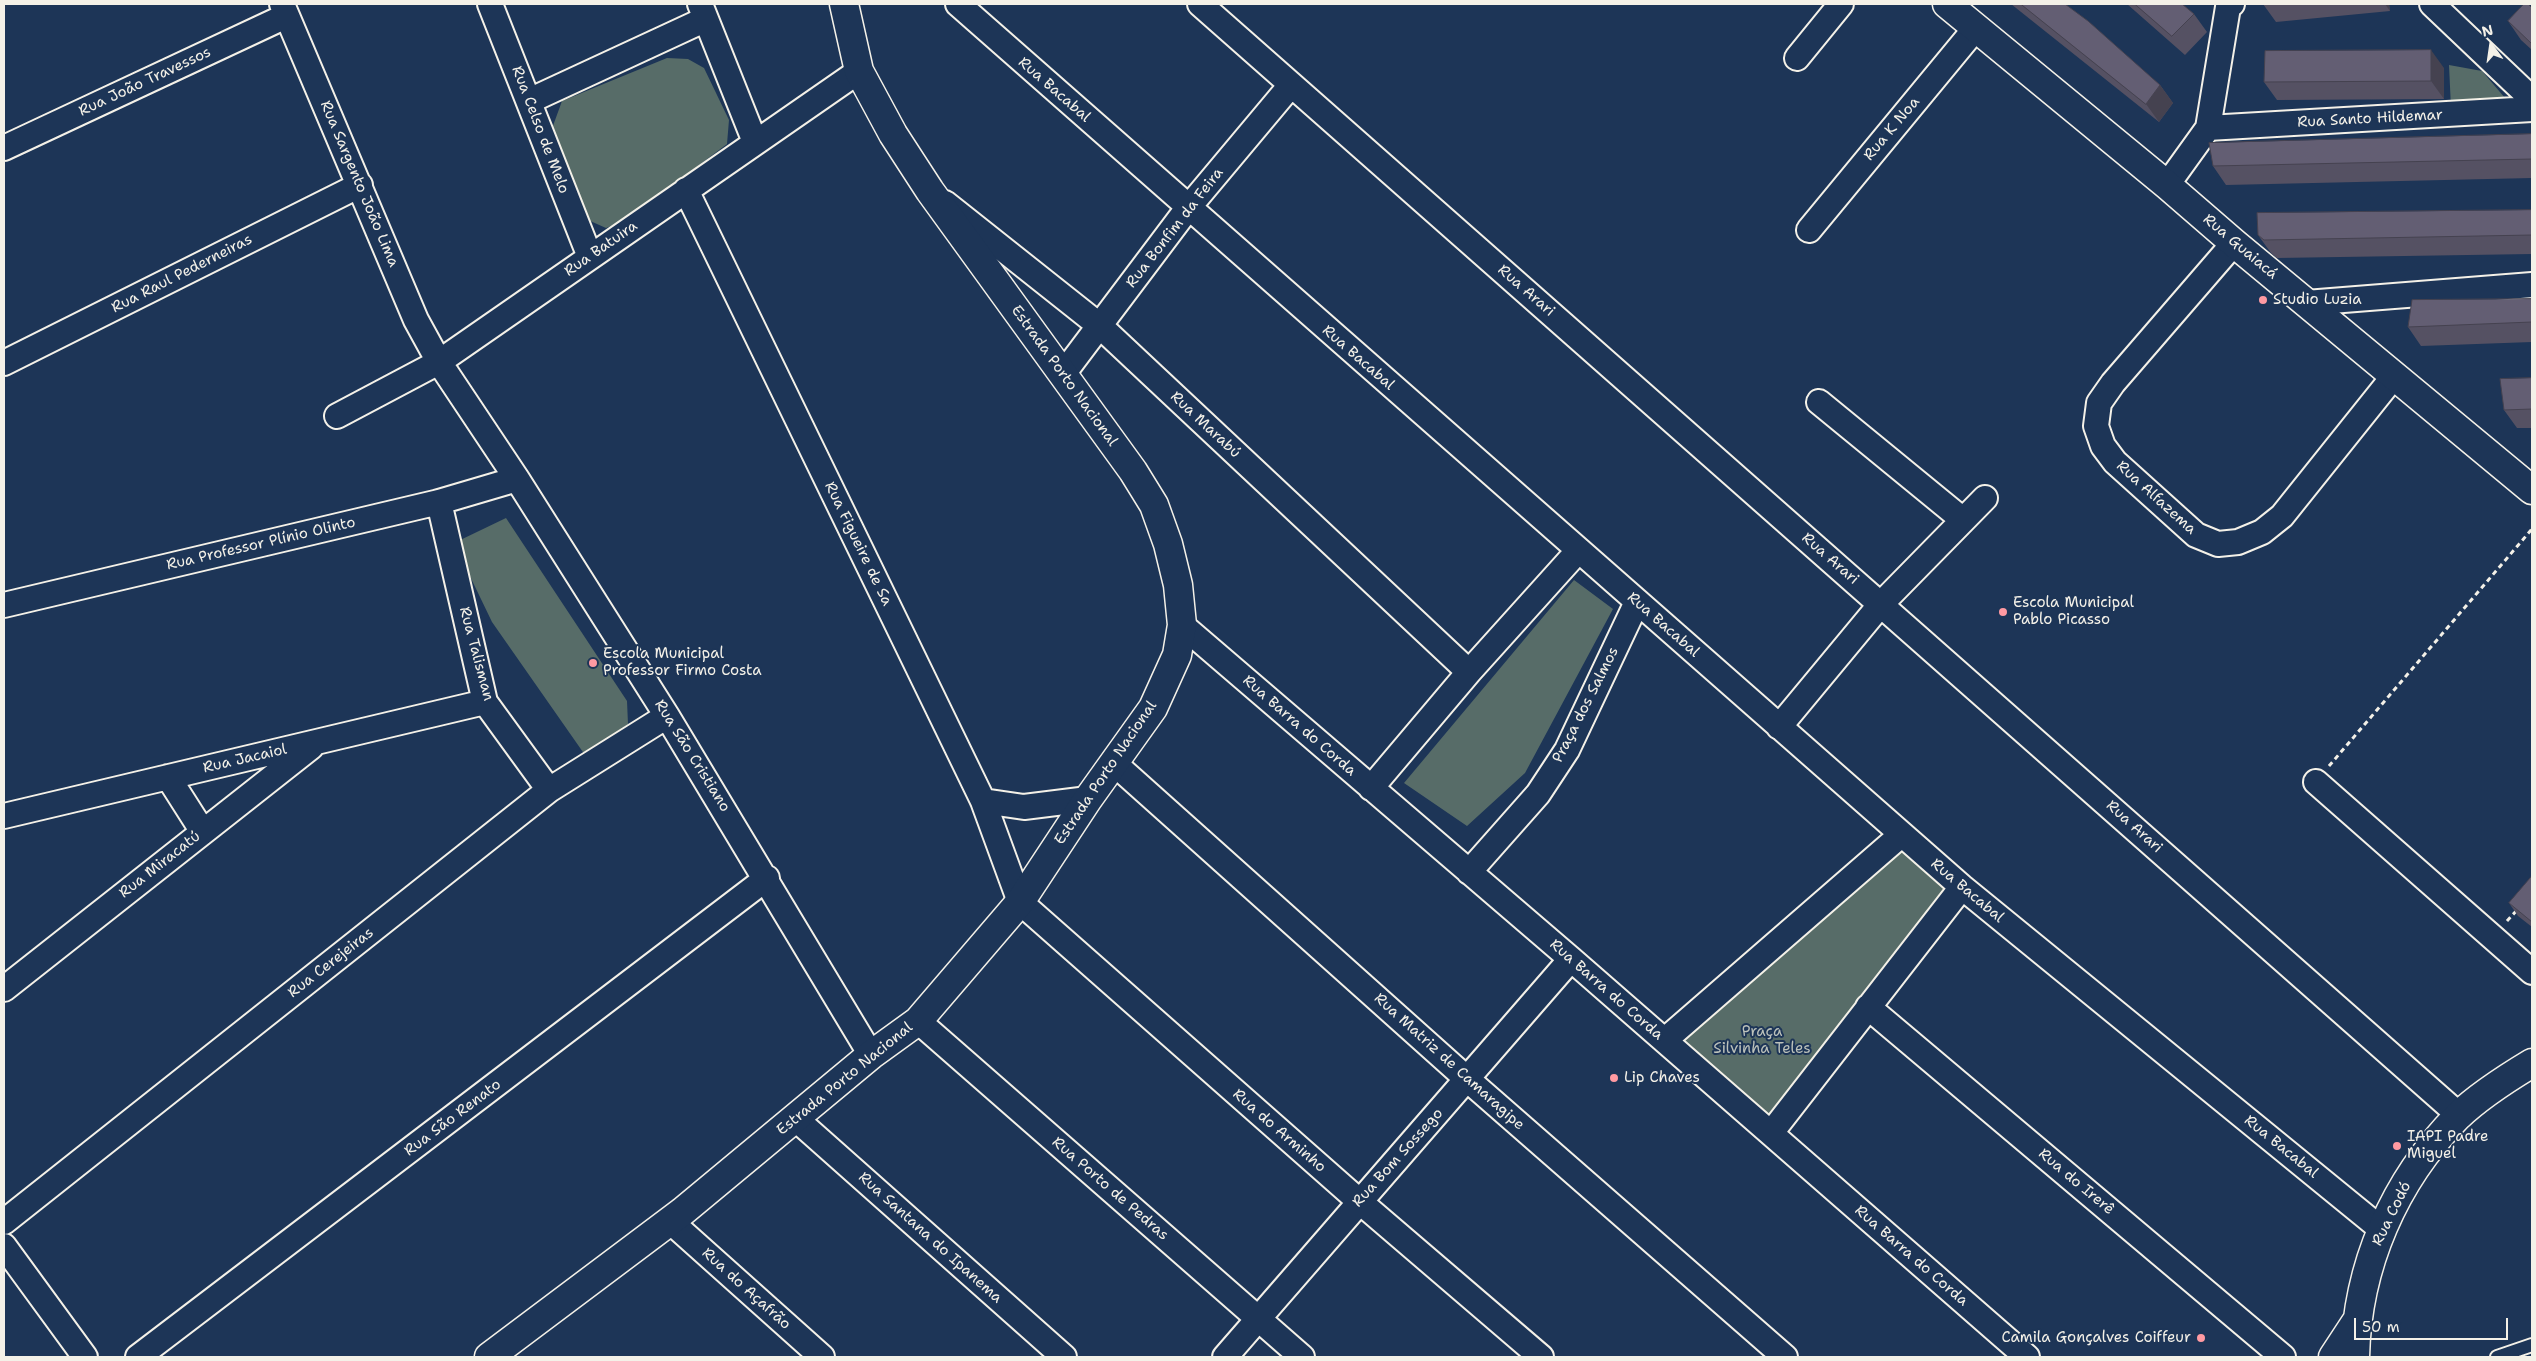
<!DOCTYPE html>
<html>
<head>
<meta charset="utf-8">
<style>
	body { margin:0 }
	#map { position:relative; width:2536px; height:1361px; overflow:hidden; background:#1d3557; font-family:"Shantell Sans",sans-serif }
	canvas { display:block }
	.frame { position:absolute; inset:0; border:5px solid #f4f1e8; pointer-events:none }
	.north { position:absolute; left:2466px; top:20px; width:50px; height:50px; -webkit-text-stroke:4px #1d3557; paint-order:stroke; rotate:346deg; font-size:14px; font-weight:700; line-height:20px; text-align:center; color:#f4f1e8 }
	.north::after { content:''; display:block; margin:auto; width:18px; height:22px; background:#f4f1e8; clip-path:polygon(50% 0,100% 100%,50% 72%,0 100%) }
	.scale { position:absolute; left:2354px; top:1318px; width:154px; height:22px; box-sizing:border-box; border:2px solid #f4f1e8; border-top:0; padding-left:6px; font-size:15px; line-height:18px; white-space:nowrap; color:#f4f1e8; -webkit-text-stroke:4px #1d3557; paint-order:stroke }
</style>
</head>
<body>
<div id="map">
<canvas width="2536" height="1361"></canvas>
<div class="frame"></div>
<div class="north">N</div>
<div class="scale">50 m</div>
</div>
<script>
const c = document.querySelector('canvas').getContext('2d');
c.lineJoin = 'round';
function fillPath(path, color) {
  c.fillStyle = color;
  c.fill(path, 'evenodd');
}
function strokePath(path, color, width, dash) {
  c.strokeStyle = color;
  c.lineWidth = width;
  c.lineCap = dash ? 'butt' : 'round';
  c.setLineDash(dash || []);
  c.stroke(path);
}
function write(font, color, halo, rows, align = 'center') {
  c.font = font + ' "Shantell Sans",sans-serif';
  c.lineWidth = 4;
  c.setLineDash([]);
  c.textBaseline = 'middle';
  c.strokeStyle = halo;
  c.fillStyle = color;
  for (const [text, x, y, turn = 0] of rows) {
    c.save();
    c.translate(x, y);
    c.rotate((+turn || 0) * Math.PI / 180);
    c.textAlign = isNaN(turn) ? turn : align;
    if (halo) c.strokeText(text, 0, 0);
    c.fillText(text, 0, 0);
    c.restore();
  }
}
const green = new Path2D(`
	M667 58 688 59 704 68 729 120 727 144 625 221 606 228 588 220 550 134 562 101Z
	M2449 65 2482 71 2511 105 2451 108Z
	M506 518 627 701 628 724 585 755 492 622 454 543Z
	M1574 580 1613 609 1525 773 1467 826 1404 783Z
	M1900 847 1951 890 1769 1117 1682 1041Z`);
const path = new Path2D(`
	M2329 766 2532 529
	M2507 921 2518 909`);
const service = new Path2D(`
	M2497 1357 2532 1345`);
const minor = new Path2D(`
	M282 4 416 320 439 362 517 479 667 716 871 1055
	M490 4 590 257
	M700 4 755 142
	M958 4 1962 887 2381 1229
	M1200 4 2459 1115
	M2432 4 2532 99
	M1797 58 1841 4
	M529 101 706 19
	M2208 128 2532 109
	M4 148 286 16
	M2167 185 2208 128 2228 7 2232 4
	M686 190 983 801 1020 902 1359 1201 1541 1357
	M945 203 1100 326 1469 672
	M1809 230 1975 29
	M2234 243 2113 383 2099 403 2096 426 2103 446 2115 462 2196 535 2218 544 2238 542 2262 532 2282 516 2394 376
	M2306 303 2532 285
	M4 363 360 185
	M1063 374 1188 208 1291 85
	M1819 402 1963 520
	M337 416 439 362 859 71
	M439 502 485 702 549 790
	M4 605 439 502 517 479
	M1182 625 1571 959 2027 1357
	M1779 727 1881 604 1985 498
	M1115 764 1467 1079 1785 1357
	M168 777 203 832
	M2316 782 2532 972
	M1371 788 1469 672 1578 551
	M983 801 1024 807 1088 799
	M4 816 485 702
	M1469 872 1538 794 1567 750 1637 602
	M4 989 311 747
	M1868 1007 2283 1357
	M918 1021 1302 1357
	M1665 1040 1901 835
	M796 1119 1064 1357
	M1771 1133 1962 887
	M670 1221 822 1357
	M4 1222 549 790 667 716
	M4 1246 85 1357
	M138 1357 767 878
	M1225 1357 1571 959`);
const tertiary = new Path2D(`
	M1947 4 2167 185 2234 243 2532 490
	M489 1357 682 1212 871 1055 918 1021 1020 902 1088 799 1153 708 1177 655 1182 625 1178 585 1168 544 1154 505 1133 471 930 191 893 134 859 71 844 4`);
const secondary = new Path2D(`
	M2333 1357 2356 1322
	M2355 1357C2357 1266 2394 1181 2458 1116 2480 1095 2507 1078 2532 1063`);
const wall = new Path2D(`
	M2011 4H2065L2160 85 2173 103 2159 122Z
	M2127 4H2182L2194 14 2207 32 2185 55Z
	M2263 4H2389L2390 11 2276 22Z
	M2532 8V50L2521 40 2508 21Z
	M2444 68V99L2277 100 2264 82Z
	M2532 134V178L2226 185 2213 166Z
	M2532 210V254L2277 258 2271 253 2258 235Z
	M2532 299V342L2421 346 2408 327Z
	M2532 378V428H2517L2504 410Z
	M2532 876V927L2518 916 2509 903Z`);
const shadedWall = new Path2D(`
	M2385 4H2389L2390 11Z
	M2431 50 2444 68V99L2431 81Z
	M2160 85 2173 103 2159 122 2146 104Z`);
const building = new Path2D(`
	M2021 4H2065L2088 21 2160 85 2146 104Z
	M2135 4H2182L2194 14 2172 36Z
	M2524 4H2528L2532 8V44L2508 21Z
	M2431 50V81L2264 82 2265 51Z
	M2532 134V159L2213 166 2209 143Z
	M2532 210V235L2264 240 2258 235 2257 213Z
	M2532 299V322L2408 327 2412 300Z
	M2532 378V409L2504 410 2500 379Z
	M2532 876V922L2509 903Z`);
const markers = [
	[2263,300,5,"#ff9aa2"],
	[2003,612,5,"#ff9aa2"],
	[593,663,5,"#ff9aa2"],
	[1614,1078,5,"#ff9aa2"],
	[2397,1146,5,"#ff9aa2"],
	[2201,1338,5,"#ff9aa2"]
];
const streetNames = [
	["Rua João Travessos",145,82,-25],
	["Rua Bacabal",1054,90,41],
	["Rua Santo Hildemar",2370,119,-3],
	["Rua K Noa",1892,129,-50],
	["Rua Celso de Melo",540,130,69],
	["Rua Sargento João Lima",359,184,67],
	["Rua Bonfim da Feira",1175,228,-52],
	["Rua Guaiacá",2240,247,40],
	["Rua Batuira",601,249,-35],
	["Rua Raul Pederneiras",182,274,-27],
	["Rua Arari",1526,291,41],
	["Rua Bacabal",1358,358,41],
	["Estrada Porto Nacional",1064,376,54],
	["Rua Marabú",1205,425,43],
	["Rua Alfazema",2156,498,42],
	["Rua Professor Plínio Olinto",261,544,-13],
	["Rua Figueire de Sa",858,544,64],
	["Rua Arari",1830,559,41],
	["Rua Bacabal",1663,625,41],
	["Rua Talisman",476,654,75],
	["Praça dos Salmos",1586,705,-63],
	["Rua Barra do Corda",1299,726,41],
	["Rua São Cristiano",692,756,58],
	["Rua Jacaiol",245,759,-13],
	["Estrada Porto Nacional",1106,773,-56],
	["Rua Arari",2134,827,42],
	["Rua Miracatú",160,865,-38],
	["Rua Bacabal",1967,891,40],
	["Rua Cerejeiras",331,963,-38],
	["Rua Barra do Corda",1606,990,41],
	["Rua Matriz de Camaragipe",1449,1062,42],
	["Estrada Porto Nacional",845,1079,-39],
	["Rua São Renato",453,1118,-37],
	["Rua do Arminho",1279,1131,41],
	["Rua Bacabal",2281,1147,39],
	["Rua Bom Sossego",1398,1158,-48],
	["Rua do Irerê",2076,1182,40],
	["Rua Porto de Pedras",1110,1189,41],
	["Rua Codó",2392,1214,-64],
	["Rua Santana do Ipanema",930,1238,42],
	["Rua Barra do Corda",1911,1256,41],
	["Rua do Açafrão",746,1289,42]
];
const poiNames = [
	["Studio Luzia",2273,300],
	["Escola Municipal",2013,603],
	["Pablo Picasso",2013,620],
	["Escola Municipal",603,654],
	["Professor Firmo Costa",603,671],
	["Lip Chaves",1624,1078],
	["IAPI Padre",2407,1137],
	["Miguel",2407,1154],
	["Camila Gonçalves Coiffeur",2191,1338,"right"]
];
const parkNames = [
	["Praça",1762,1032],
	["Silvinha Teles",1762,1049]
];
fillPath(green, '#576c68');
strokePath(service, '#f4f1e8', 16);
strokePath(minor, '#f4f1e8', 28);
strokePath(tertiary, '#f4f1e8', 31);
strokePath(secondary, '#f4f1e8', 31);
strokePath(path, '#f4f1e8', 3, [5, 4]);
strokePath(service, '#1d3557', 12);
strokePath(minor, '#1d3557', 24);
strokePath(tertiary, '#1d3557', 28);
strokePath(secondary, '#1d3557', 28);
fillPath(wall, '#555163');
fillPath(shadedWall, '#454250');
fillPath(building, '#635e73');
strokePath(building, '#454250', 1);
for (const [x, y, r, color] of markers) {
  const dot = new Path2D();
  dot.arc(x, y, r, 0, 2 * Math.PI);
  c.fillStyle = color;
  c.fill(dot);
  strokePath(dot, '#1d3557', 2);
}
write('15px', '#f4f1e8', '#1d3557', streetNames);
write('15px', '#f4f1e8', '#1d3557', poiNames, 'left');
write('15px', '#bdc2bb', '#1d3557', parkNames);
</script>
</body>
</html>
